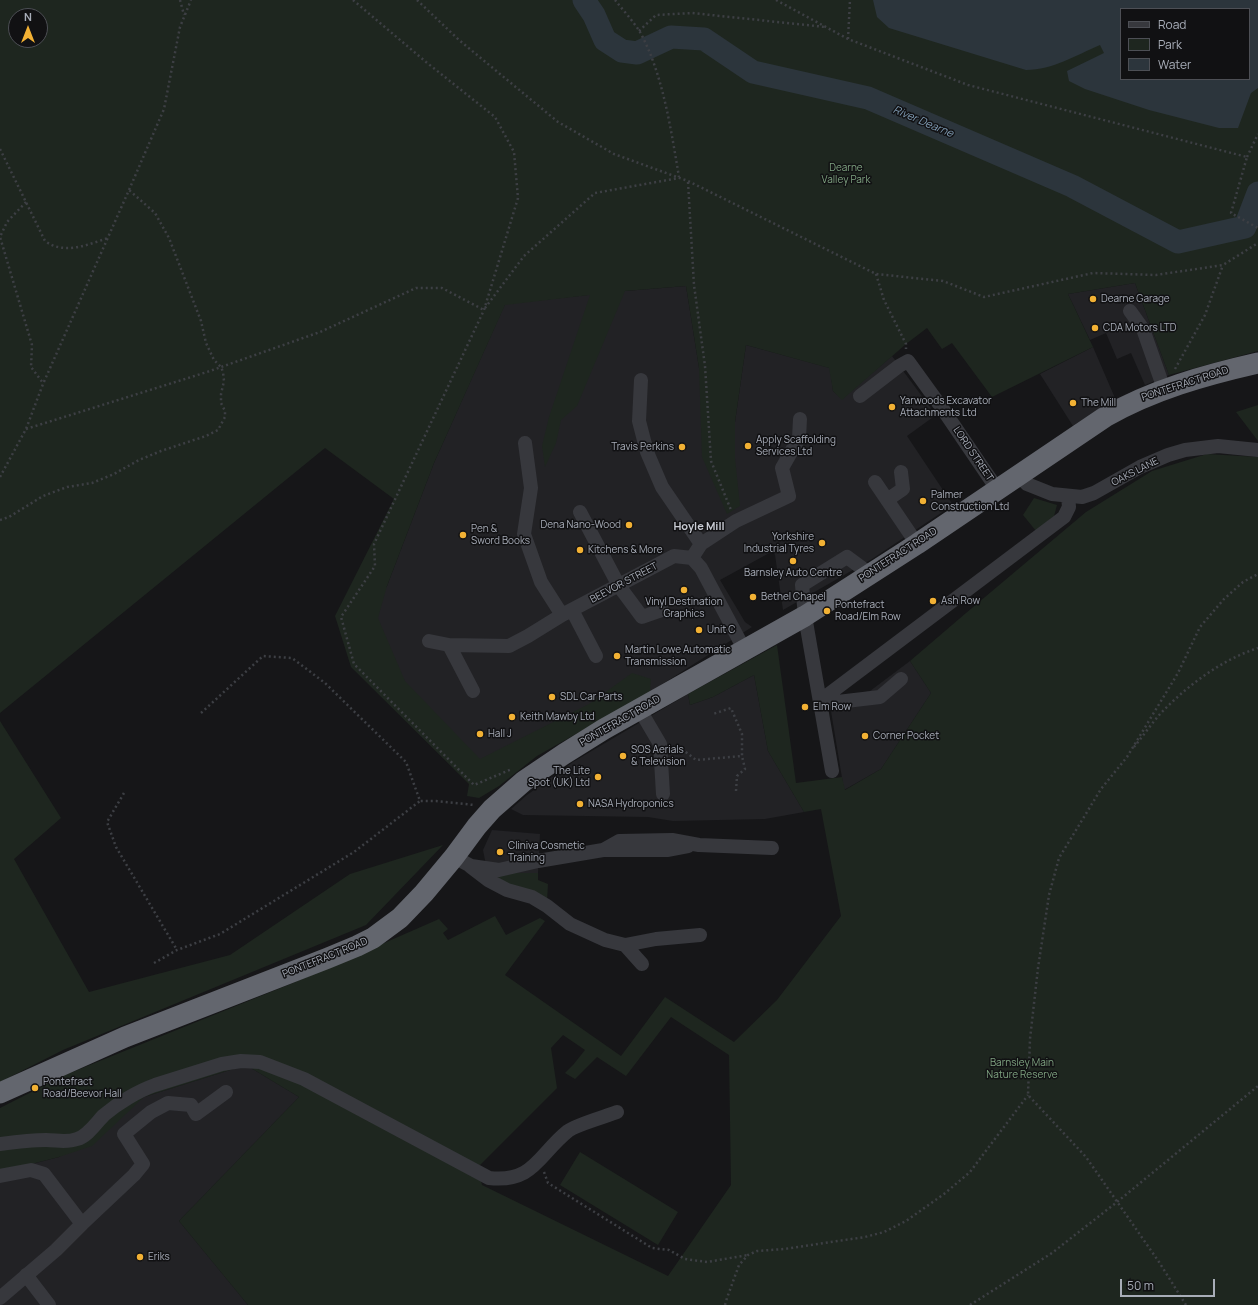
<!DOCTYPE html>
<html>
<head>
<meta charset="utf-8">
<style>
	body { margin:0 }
	#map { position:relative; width:1258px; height:1305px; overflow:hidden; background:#161618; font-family:Manrope,sans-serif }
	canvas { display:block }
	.legend { position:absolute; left:1120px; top:8px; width:130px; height:72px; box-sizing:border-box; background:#111113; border:1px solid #4d4f55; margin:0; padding:5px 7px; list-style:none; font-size:12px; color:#a8adb8 }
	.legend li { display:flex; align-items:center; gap:8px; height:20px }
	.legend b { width:20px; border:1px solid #4d4f55 }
	.north { position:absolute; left:8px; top:8px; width:40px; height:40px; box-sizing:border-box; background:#111113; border:1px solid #4d4f55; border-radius:50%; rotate:0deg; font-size:11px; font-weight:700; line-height:16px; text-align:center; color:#a8adb8 }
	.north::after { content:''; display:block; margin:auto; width:14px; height:18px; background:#f2b134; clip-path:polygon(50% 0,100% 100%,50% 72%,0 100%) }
	.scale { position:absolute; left:1120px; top:1279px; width:95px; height:18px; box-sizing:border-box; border:2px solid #a8adb8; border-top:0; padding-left:5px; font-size:12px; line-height:14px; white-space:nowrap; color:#a8adb8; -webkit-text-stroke:3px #111113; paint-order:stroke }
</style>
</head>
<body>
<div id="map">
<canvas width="1258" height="1305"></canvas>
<ul class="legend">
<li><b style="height:5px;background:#37383d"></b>Road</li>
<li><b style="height:11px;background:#1e261f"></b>Park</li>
<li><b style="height:11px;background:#2c353c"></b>Water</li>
</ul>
<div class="north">N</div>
<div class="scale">50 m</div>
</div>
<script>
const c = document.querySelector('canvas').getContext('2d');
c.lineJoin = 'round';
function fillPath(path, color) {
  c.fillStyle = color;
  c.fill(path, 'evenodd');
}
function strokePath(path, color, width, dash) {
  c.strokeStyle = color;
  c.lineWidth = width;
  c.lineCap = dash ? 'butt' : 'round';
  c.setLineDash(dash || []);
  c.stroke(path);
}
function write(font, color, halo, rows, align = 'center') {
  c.font = font + ' Manrope,sans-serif';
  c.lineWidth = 3;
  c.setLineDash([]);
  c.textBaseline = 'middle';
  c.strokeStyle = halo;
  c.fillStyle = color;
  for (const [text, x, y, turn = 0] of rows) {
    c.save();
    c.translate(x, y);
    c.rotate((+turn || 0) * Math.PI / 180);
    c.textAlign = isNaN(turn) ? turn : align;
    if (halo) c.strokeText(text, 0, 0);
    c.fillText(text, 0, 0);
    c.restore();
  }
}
const built = new Path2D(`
	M1135 283 1169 375 1145 385 1131 353 1117 359 1106 333 1090 340 1068 294Z
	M686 286 699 368 735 458V422L746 345 830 368 833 391 842 399 892 356 936 415 907 436 953 505 872 559 783 610 775 555 773 551 720 580 745 622 752 627 650 692 489 775 395 683 361 620 387 586 434 463 505 304 625 291Z
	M1093 347 1115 398 1073 426 1040 374Z
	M910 661 931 693 881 769 844 790 829 699 870 691Z
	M754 675 768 751 804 812 765 819 673 821 648 817 523 815 511 809 527 795 573 762 688 694 690 705 713 697Z
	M492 830 540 834 538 873 488 875 483 850Z
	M246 1065 299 1097 179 1221 248 1305H0V1172L59 1157 144 1097Z`);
const green = new Path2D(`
	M0 0H1258V351L1169 375 1135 283 1068 294 1093 347 992 397 952 343 942 349 927 328 906 344 842 400 833 391 829 368 746 345 735 422V458L740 506 727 514 702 457 699 368 686 286 625 291 577 406 561 420 556 443 545 467 542 446 549 417 590 295 505 305 434 463 387 586 378 618 405 681 480 759 589 704 632 673 651 679 650 692 537 756 499 786 479 798 467 796 469 784 351 667 335 616 394 499 325 448 0 713ZM1121 9H1249V79H1121ZM16 16H40V40H16Z
	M1258 405V441L1236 412Z
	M1207 454 1258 457V1305H248L179 1221 299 1097 246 1065 144 1097 92 1146 59 1157 0 1172V1108L65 1075 293 983 439 919 448 929 443 933 448 940 495 916 506 935 540 918 545 921 505 975 621 1056 665 997 734 1042 777 1000 841 916 821 809 804 812 768 751 754 675 713 697 690 705 688 694 777 645 796 783 842 777 845 790 881 769 931 693 910 661 966 613 1086 512 1152 471ZM671 1017 729 1055 731 1185 668 1276 482 1185 478 1167 557 1088 551 1048 563 1035 585 1050 573 1065 565 1073 575 1079 597 1057 626 1076Z
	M1034 498 1057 505 1054 516 1036 531 1023 515Z
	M0 721 61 818 14 859 89 992 230 955 350 874 443 845 366 925 63 1050 0 1082Z
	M491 873H538V880L548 884 547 902 511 887Z
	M580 1152 678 1212 658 1245 560 1185Z`);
const water = new Path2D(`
	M873 0H1258V88L1251 93 1238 128H1219L1149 110 1085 89 1069 81 1067 71 1104 53 1100 45C1076 55 1053 70 1026 70L889 28 877 17ZM1121 9H1249V79H1121Z`);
const river = new Path2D(`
	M584 0 594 15 605 40 622 51 637 53 671 37 704 39 753 72 868 98 1072 186 1178 242 1245 227 1258 193`);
const path = new Path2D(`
	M180 0 184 15
	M353 0 426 62 495 117 514 152 518 198 484 310 374 544 375 566 341 617 354 664 474 785 512 769
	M417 0 459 40 558 122 614 154 688 181 876 274 943 281 984 297 1093 273 1156 275 1223 265 1258 243
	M615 0C623 10 633 21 640 32 663 74 671 130 679 177
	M776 0 848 39 968 85 1247 157 1231 213 1258 228
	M639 31 656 15 692 13 825 27
	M848 39 850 0
	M0 149 45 241C64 255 87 245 108 238
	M1247 157 1258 134
	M688 182 694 285 705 366 711 461 731 510
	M26 202 7 222 0 237 32 345 31 367 43 383
	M876 274 884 300 906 344V349
	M485 308 524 256 595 193 679 178
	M1175 369 1205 315 1223 265
	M26 429 207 372 320 332 416 288H442L484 310
	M0 477 26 429 43 384 129 190 164 109 180 27 191 0
	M0 520 9 517 43 496 67 487 92 483 114 474 139 460 161 451 206 436 218 430 225 417V411L221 403V394L224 381 223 372 221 367 214 360 206 343 201 321 169 238 155 213 129 190
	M201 713 263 656 292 658 325 683 406 762 420 801H436L474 805
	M672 747 682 749 696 760 742 756V734L731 708 713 714
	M1134 747C1143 736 1152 723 1161 713 1188 685 1221 660 1258 648
	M736 791 737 776 745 769 742 756
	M124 793 107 822 116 847 177 950
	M154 963 177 950 220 934 354 852 420 801
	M544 1172 548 1183 652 1248 669 1250 685 1259 707 1262 748 1255
	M725 1305 727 1298 739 1265 748 1255 757 1251 784 1249 865 1237 884 1232 906 1221 944 1194 970 1172 1028 1095
	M970 1305 1052 1253 1117 1202 1258 1086
	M1186 1305 1159 1262 1086 1157 1028 1095 1030 1039 1038 968 1049 895 1059 858 1101 789 1127 757 1178 673 1200 627 1224 599 1243 582 1258 574`);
const minor = new Path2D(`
	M1130 311 1143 329 1164 389
	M641 380 639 421 647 452 662 487 701 544
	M860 396 899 366 908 361 942 408 997 489
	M525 443 531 488 524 534 541 582 562 615
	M1018 475 1027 484 1052 494 1082 497 1094 493 1140 467 1168 455 1185 450 1218 446 1258 450
	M875 482 917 544
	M887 500 903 489 901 472
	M580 512 619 586 642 617 662 610
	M692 558 701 544 736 521 789 496 782 468 799 438 800 419
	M572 610 596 656
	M429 641 449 645 509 646 528 636 562 615 674 556 692 558 701 568 744 649
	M449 645 473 691
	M821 700 1064 517 1069 507 1068 496
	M821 700 829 703 880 697 901 679
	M640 710 660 744 663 794
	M832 771 805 616 802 585 847 557 870 574
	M603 850H667L688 846
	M454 857 471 866 499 870 538 861 603 850 619 841 672 840 699 845 772 848
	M471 867 488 880 507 890 532 897 547 906 570 924 605 940 625 945 642 964
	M625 945 656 939 700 935
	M0 1144C15 1142 31 1140 46 1140 57 1140 66 1143 77 1139 88 1136 96 1123 104 1115 118 1103 138 1091 155 1085L222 1064 241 1061 260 1062 304 1079 489 1178C534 1183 538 1155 568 1131 575 1125 607 1116 617 1112
	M0 1176 31 1170 44 1174 82 1224 56 1250 0 1298
	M82 1224 134 1175 143 1164 124 1134 151 1112 168 1103 191 1105 196 1114 226 1092
	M26 1275 49 1305`);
const highway = new Path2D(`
	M0 1093 125 1037 328 958 357 946 373 938 400 918 424 893 454 857 477 826 492 809 524 781 564 754 604 729 805 616 917 544 1105 417C1152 390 1205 375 1258 363`);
const markers = [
	[1093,299,4,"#f2b134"],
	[1095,328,4,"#f2b134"],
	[1073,403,4,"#f2b134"],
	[892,407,4,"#f2b134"],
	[748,446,4,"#f2b134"],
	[682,447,4,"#f2b134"],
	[923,501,4,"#f2b134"],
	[629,525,4,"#f2b134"],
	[463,535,4,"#f2b134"],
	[822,543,4,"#f2b134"],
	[580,550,4,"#f2b134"],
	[793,561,4,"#f2b134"],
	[684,590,4,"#f2b134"],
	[753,597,4,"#f2b134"],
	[933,601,4,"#f2b134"],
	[827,611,4,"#f2b134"],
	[699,630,4,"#f2b134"],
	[617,656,4,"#f2b134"],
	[552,697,4,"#f2b134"],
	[805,707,4,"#f2b134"],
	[512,717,4,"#f2b134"],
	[480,734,4,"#f2b134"],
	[865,736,4,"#f2b134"],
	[623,756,4,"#f2b134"],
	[598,777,4,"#f2b134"],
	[580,804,4,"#f2b134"],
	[500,852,4,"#f2b134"],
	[35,1088,4,"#f2b134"],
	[140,1257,4,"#f2b134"]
];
const parkNames = [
	["Dearne",846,168],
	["Valley Park",846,180],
	["Barnsley Main",1022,1063],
	["Nature Reserve",1022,1075]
];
const poiNames = [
	["Dearne Garage",1101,299],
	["CDA Motors LTD",1103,328],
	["Yarwoods Excavator",900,401],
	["Attachments Ltd",900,413],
	["The Mill",1081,403],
	["Apply Scaffolding",756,440],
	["Services Ltd",756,452],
	["Travis Perkins",674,447,"right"],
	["Palmer",931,495],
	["Construction Ltd",931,507],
	["Dena Nano-Wood",621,525,"right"],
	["Pen &",471,529],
	["Sword Books",471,541],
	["Yorkshire",814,537,"right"],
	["Industrial Tyres",814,549,"right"],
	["Kitchens & More",588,550],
	["Barnsley Auto Centre",793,573,"center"],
	["Bethel Chapel",761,597],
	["Ash Row",941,601],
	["Vinyl Destination",684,602,"center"],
	["Graphics",684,614,"center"],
	["Pontefract",835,605],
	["Road/Elm Row",835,617],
	["Unit C",707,630],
	["Martin Lowe Automatic",625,650],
	["Transmission",625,662],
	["SDL Car Parts",560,697],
	["Elm Row",813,707],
	["Keith Mawby Ltd",520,717],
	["Hall J",488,734],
	["Corner Pocket",873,736],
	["SOS Aerials",631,750],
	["& Television",631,762],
	["The Lite",590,771,"right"],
	["Spot (UK) Ltd",590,783,"right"],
	["NASA Hydroponics",588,804],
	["Cliniva Cosmetic",508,846],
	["Training",508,858],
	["Pontefract",43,1082],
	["Road/Beevor Hall",43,1094],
	["Eriks",148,1257]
];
const streetNames = [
	["PONTEFRACT ROAD",1185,384,-18],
	["LORD STREET",973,454,56],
	["OAKS LANE",1135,472,-27],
	["PONTEFRACT ROAD",898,555,-33],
	["BEEVOR STREET",624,583,-28],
	["PONTEFRACT ROAD",620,721,-30],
	["PONTEFRACT ROAD",325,958,-22]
];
const waterNames = [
	["River Dearne",923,122,23]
];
const neighbourhoodNames = [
	["Hoyle Mill",699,527]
];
fillPath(built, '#222225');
fillPath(green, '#1e261f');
fillPath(water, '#2c353c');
strokePath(river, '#2c353c', 23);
strokePath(path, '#3d3f44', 2.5, [2, 3]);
strokePath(minor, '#37383d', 14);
strokePath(highway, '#63666e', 21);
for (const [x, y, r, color] of markers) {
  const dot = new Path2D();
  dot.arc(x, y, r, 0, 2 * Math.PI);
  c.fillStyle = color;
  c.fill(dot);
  strokePath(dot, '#111113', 1.5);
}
write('10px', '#7fa381', '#111113', parkNames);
write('10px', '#a8adb8', '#111113', poiNames, 'left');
write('10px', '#a8adb8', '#111113', streetNames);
write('italic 11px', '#7f9bb3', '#111113', waterNames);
write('bold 11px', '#c9ccd4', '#111113', neighbourhoodNames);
</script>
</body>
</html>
